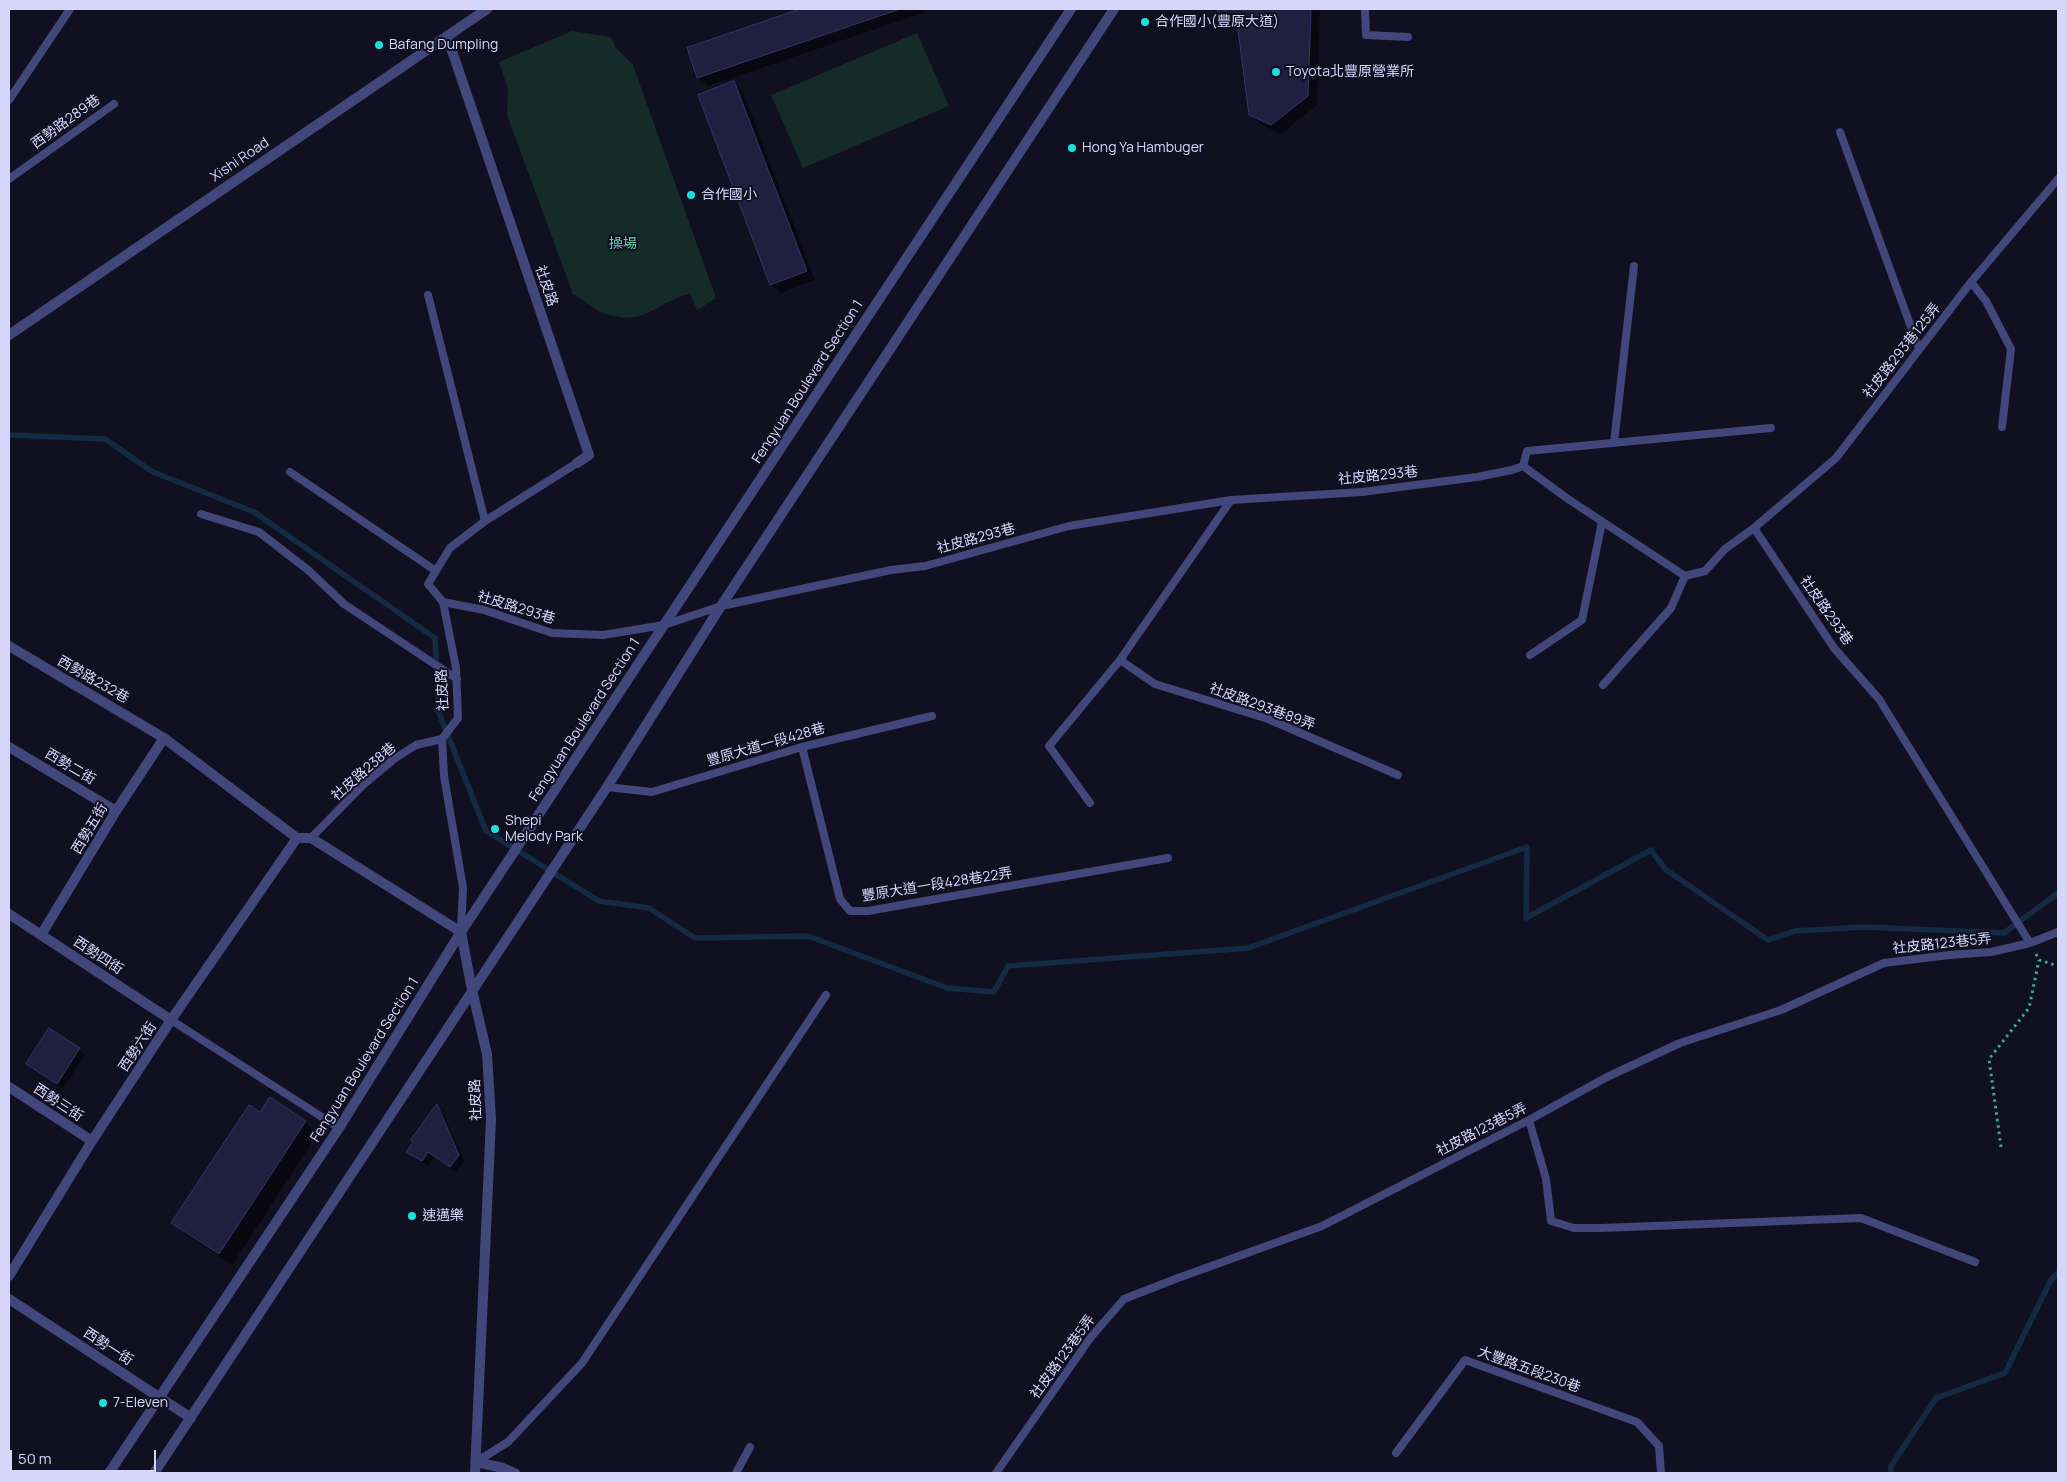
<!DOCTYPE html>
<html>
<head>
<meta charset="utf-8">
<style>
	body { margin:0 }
	#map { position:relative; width:2067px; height:1482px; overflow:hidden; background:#111021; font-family:Manrope,sans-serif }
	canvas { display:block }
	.frame { position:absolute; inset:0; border:10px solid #d6d6fa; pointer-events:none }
	.scale { position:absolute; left:10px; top:1450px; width:146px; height:22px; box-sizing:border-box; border:2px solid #d6d6fa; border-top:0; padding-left:6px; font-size:15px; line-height:18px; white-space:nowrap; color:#d6d6fa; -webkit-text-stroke:4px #111021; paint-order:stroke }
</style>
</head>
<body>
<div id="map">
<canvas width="2067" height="1482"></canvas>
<div class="frame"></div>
<div class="scale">50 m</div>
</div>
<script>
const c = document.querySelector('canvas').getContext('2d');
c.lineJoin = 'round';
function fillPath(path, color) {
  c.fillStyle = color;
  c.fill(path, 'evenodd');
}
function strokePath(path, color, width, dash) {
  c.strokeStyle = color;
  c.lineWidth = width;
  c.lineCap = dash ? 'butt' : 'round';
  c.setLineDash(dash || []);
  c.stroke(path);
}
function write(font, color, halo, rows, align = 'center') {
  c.font = font + ' Manrope,"Noto Sans TC",sans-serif';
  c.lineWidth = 4;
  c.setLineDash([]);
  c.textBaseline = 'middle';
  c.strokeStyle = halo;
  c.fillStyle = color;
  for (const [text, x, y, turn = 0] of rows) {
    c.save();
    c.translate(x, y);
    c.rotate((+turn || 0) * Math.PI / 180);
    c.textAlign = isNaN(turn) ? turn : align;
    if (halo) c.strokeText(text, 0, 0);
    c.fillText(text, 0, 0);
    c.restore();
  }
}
const green = new Path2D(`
	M572 31 611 37 616 48 633 65 716 298 697 310 689 291V294C657 302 644 327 606 314 592 310 583 298 573 294L507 115 508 89 499 62Z
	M917 33 949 106 803 168 771 95Z`);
const shadow = new Path2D(`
	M804 9H935L708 86 698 77 688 48Z
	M1219 9H1320L1317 105 1281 134 1260 124 1250 114 1239 30H1233L1223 21Z
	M734 83 743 92 815 280 781 293 771 284Z
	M79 1049 85 1055 63 1089 33 1070 28 1064Z
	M271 1099 306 1122 318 1134 232 1265 185 1235 173 1223 261 1114Z
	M437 1106 442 1111 464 1161 456 1172 434 1157 428 1166 408 1152Z`);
const stream = new Path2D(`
	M9 435 105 439 153 472 254 512 435 638 439 713 486 831 599 901 649 908 695 938 808 936 947 988 994 992 1008 966 1248 948 1527 847 1526 918 1651 850 1665 869 1768 940 1795 931 1864 927 2004 933 2058 893
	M1891 1473V1466L1936 1398 2005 1373 2051 1280 2058 1273`);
const building = new Path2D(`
	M800 9H900L697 78 687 48Z
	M1217 9H1311L1308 96 1271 125 1249 115 1237 22H1222Z
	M734 81 807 271 770 285 698 95Z
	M49 1028 80 1048 57 1084 26 1064Z
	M270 1097 306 1121 219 1254 171 1223 249 1105 260 1112Z
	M437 1104 459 1155 450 1167 428 1152 422 1161 406 1152 413 1142 411 1140Z`);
const path = new Path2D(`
	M2036 954 2039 960 2058 966
	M2001 1147 1989 1059 2029 1008 2039 960`);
const service = new Path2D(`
	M1365 9 1366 35 1408 37
	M9 100 70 9
	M1840 132 1919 349
	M9 179 114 104
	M1971 282 1986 301 2011 349 2002 427
	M428 295 485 521
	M1614 443 1634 266
	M1523 466 1527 451 1771 428
	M290 472 436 571
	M201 514 259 532 308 570 344 604 457 679
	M1754 528 1834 648 1879 699 2030 943
	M443 602 484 610 552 633 603 635 664 625 721 606 891 570 925 566 1069 526 1231 500 1362 492 1477 477 1512 470 1523 466 1568 499 1685 576 1705 571 1725 549 1754 528 1836 458 1971 282 2058 179
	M1530 655 1582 620 1602 522
	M1120 660 1231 500
	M1603 685 1671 608 1685 576
	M802 747 840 899 850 911H868L1168 858
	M607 787 652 792 802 747 932 716
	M1090 803 1049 746 1120 660 1155 684 1268 719 1398 775
	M311 838 362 786 394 759 416 745 442 739
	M461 930 463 888 444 776 442 739 458 718 456 668 443 602 428 584 450 548 485 521 577 463
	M171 1020 339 1128
	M1529 1120 1546 1179 1551 1221 1574 1228H1601L1861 1218 1975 1262
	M1396 1453 1465 1360 1637 1422 1659 1446 1661 1473
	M476 1462 508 1442 582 1363 826 995
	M736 1473 750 1447
	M996 1473 1091 1337 1124 1299 1178 1278 1322 1226 1529 1120 1607 1077 1680 1043 1781 1010 1884 963 1949 955 1991 952 2030 943 2058 932`);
const minor = new Path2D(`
	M447 36 589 455 577 463
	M9 646 164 738 297 838H311L461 932
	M9 747 116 811
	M9 914 171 1020
	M41 935 116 811 164 738
	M9 1087 92 1141
	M9 1276 92 1141 171 1020 297 838
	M476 1462 503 1468 515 1473`);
const tertiary = new Path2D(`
	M9 335 487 9
	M461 932 472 990 487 1054 491 1119 475 1473
	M9 1299 191 1418
	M109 1473 339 1128 461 932 1071 9
	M154 1473 607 787 721 606 1114 9`);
const markers = [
	[1145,22,5,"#1be1dd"],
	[379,45,5,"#1be1dd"],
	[1276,72,5,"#1be1dd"],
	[1072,148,5,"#1be1dd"],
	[691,195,5,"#1be1dd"],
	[495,829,5,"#1be1dd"],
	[412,1216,5,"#1be1dd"],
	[103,1403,5,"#1be1dd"]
];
const poiNames = [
	["合作國小(豐原大道)",1155,22],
	["Bafang Dumpling",389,45],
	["Toyota北豐原營業所",1286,72],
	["Hong Ya Hambuger",1082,148],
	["合作國小",701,195],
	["Shepi",505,821],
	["Melody Park",505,837],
	["速邁樂",422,1216],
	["7-Eleven",113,1403]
];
const streetNames = [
	["西勢路289巷",66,122,-36],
	["Xishi Road",240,160,-34],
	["社皮路",546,286,71],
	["社皮路293巷125弄",1902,351,-52],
	["Fengyuan Boulevard Section 1",808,382,-57],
	["社皮路293巷",1378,476,-6],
	["社皮路293巷",976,539,-15],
	["社皮路293巷",516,608,17],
	["社皮路293巷",1826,611,55],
	["西勢路232巷",93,680,30],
	["社皮路",443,690,-93],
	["社皮路293巷89弄",1262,707,20],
	["Fengyuan Boulevard Section 1",585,720,-57],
	["豐原大道一段428巷",766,745,-16],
	["西勢二街",70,767,31],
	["社皮路238巷",364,772,-41],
	["西勢五街",90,829,-59],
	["豐原大道一段428巷22弄",937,885,-9],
	["社皮路123巷5弄",1942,944,-6],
	["西勢四街",98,956,33],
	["西勢六街",138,1047,-57],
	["Fengyuan Boulevard Section 1",365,1060,-58],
	["社皮路",476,1100,-92],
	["西勢三街",58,1103,33],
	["社皮路123巷5弄",1482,1130,-27],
	["西勢一街",108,1347,33],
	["社皮路123巷5弄",1063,1357,-54],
	["大豐路五段230巷",1529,1370,20]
];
const parkNames = [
	["操場",623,244]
];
fillPath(green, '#142b27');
fillPath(shadow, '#0007');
strokePath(stream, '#132b42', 5.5);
fillPath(building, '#211f40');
strokePath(building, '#383369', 1);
strokePath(path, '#3da794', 3, [2.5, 4]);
strokePath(service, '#41467b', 8);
strokePath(minor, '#41467b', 10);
strokePath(tertiary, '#41467b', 10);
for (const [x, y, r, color] of markers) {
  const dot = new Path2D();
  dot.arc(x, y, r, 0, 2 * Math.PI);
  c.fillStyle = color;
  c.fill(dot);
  strokePath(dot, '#111021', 2);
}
write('14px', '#d6d6fa', '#111021', poiNames, 'left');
write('14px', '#d6d6fa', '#111021', streetNames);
write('14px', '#6ad2ab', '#111021', parkNames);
</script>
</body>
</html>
